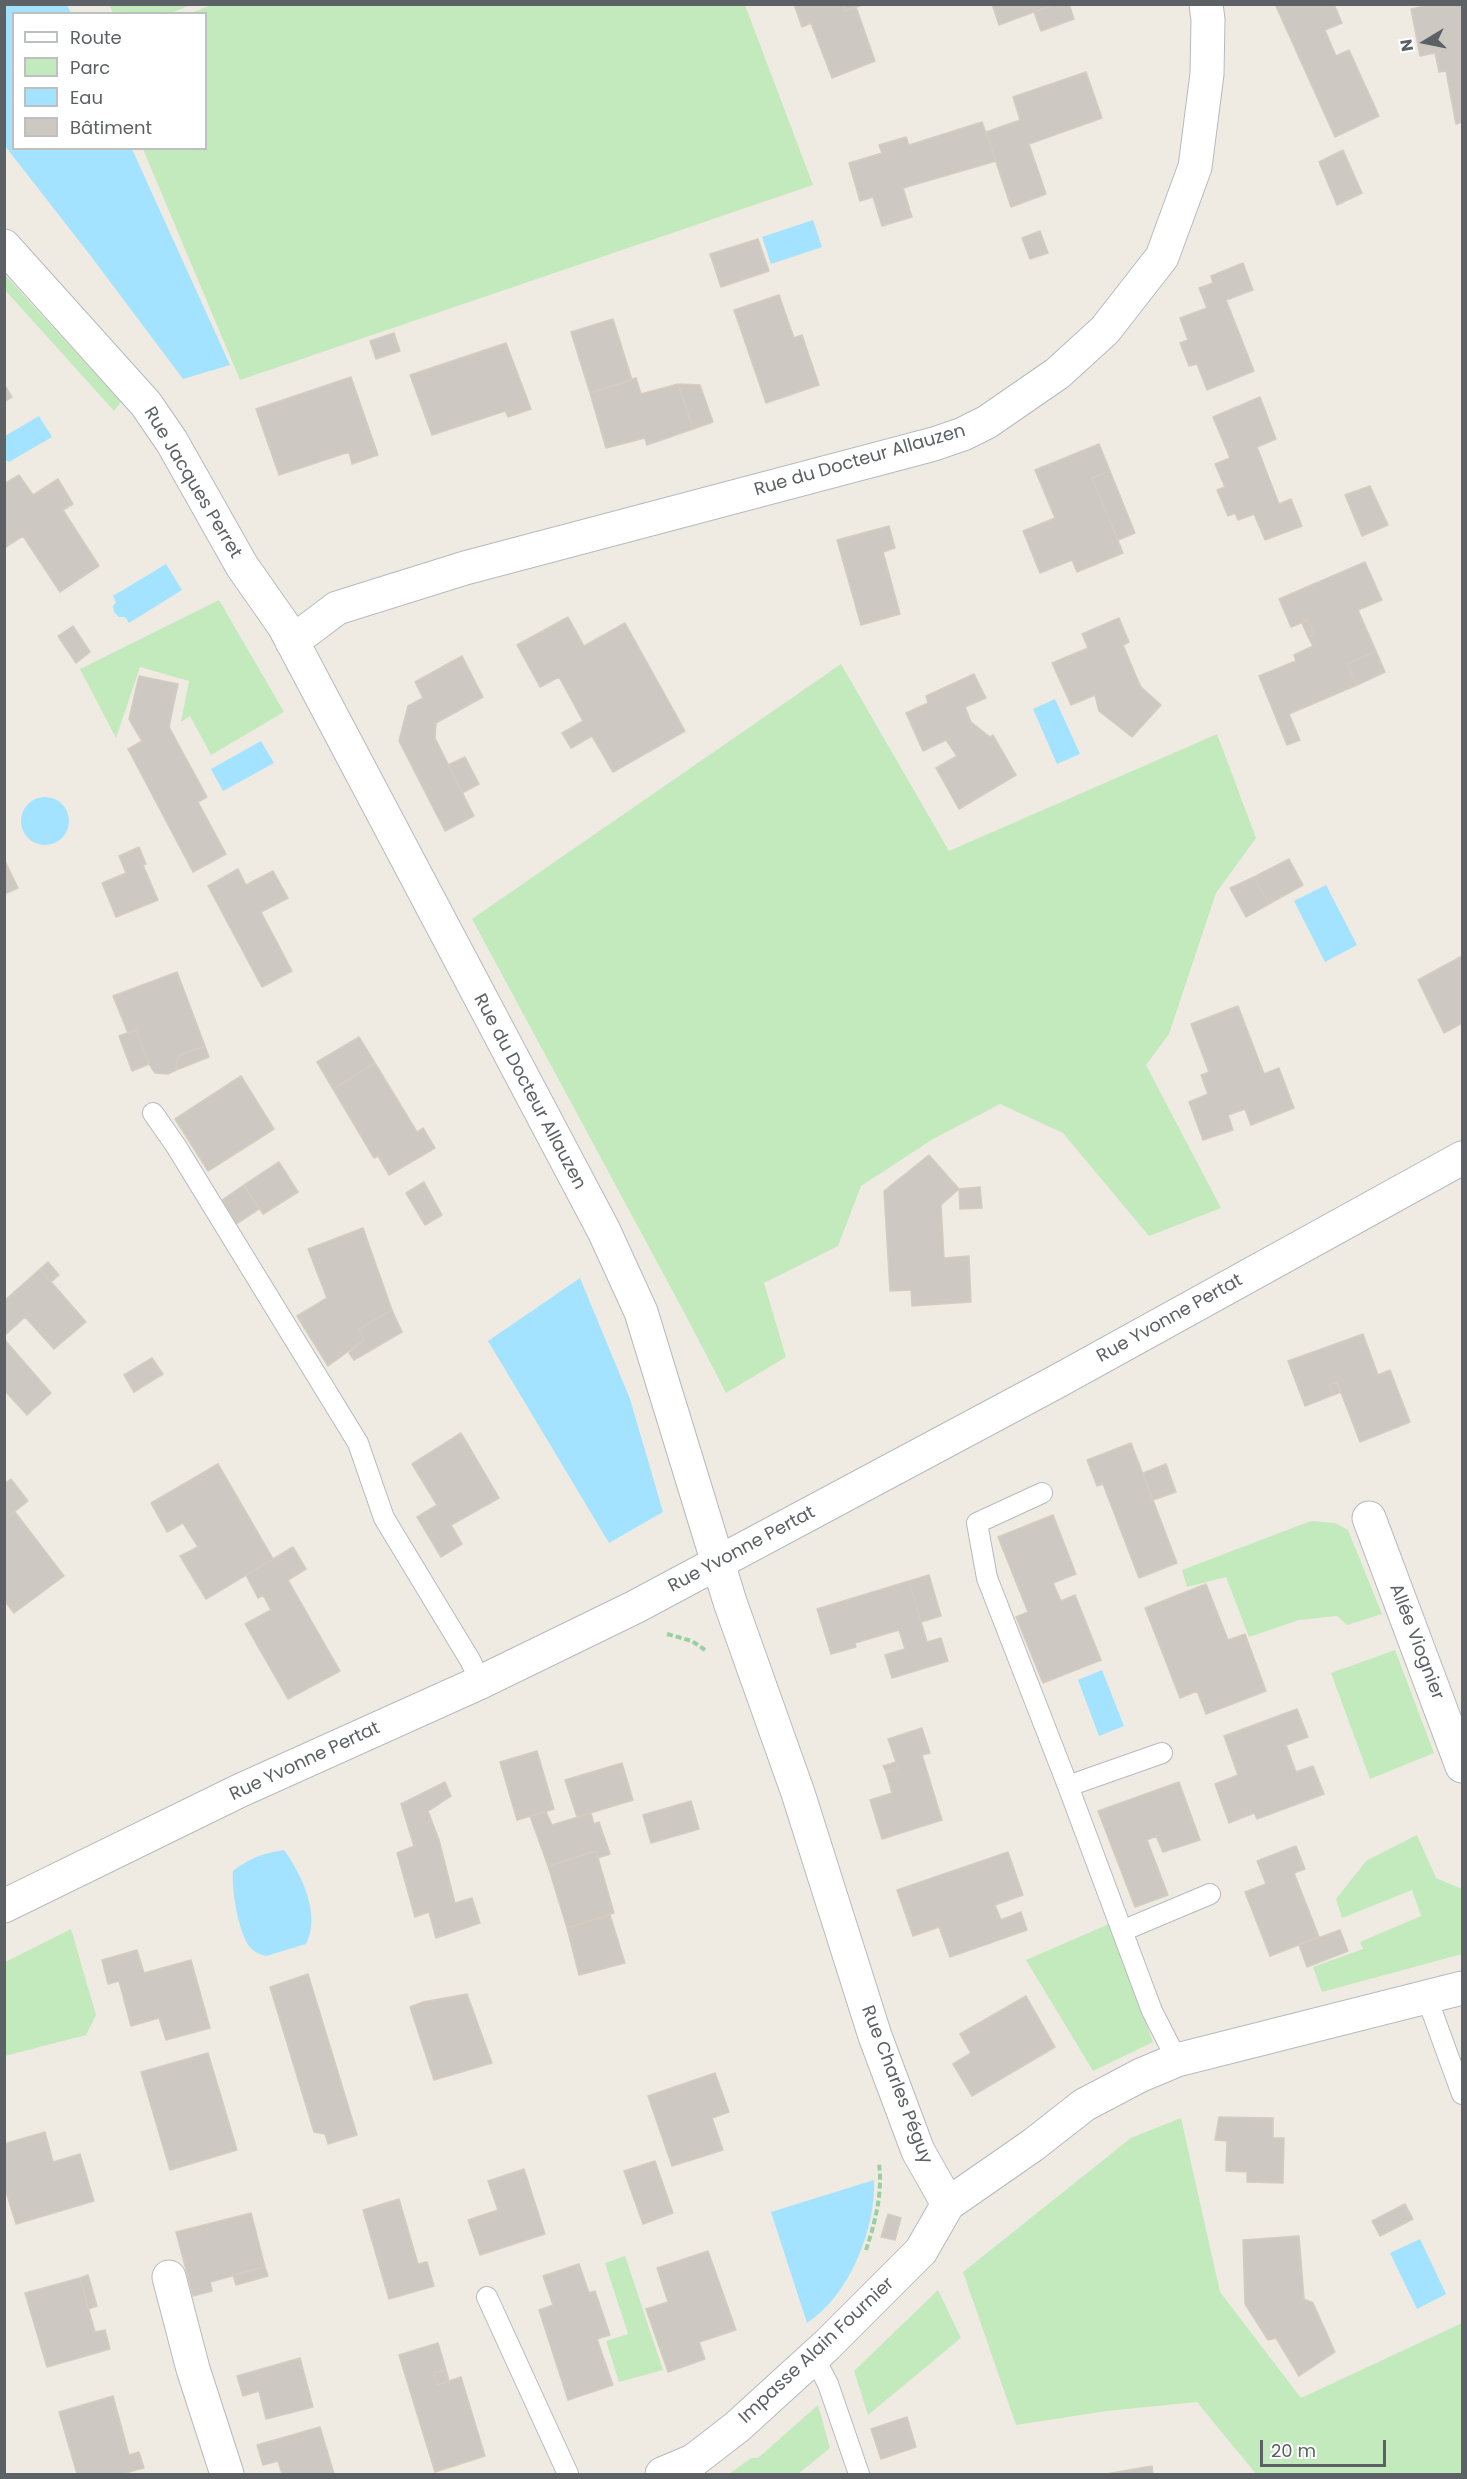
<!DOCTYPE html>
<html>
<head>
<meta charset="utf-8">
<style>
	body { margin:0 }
	#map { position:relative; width:1467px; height:2479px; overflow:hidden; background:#efebe3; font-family:Poppins,sans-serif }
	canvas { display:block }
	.frame { position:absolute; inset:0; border:6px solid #5b6165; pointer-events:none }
	.legend { position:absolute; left:12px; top:12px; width:195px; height:138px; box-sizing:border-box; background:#fff; border:2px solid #bdc0c1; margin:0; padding:8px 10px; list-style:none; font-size:18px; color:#5b6165 }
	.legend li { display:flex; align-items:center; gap:12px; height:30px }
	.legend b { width:30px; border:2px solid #bdc0c1 }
	.north { position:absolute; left:1395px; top:12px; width:60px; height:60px; -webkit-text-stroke:4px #fff; paint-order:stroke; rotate:260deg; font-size:16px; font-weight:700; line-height:24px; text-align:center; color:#5b6165 }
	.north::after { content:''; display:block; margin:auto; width:21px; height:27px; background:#5b6165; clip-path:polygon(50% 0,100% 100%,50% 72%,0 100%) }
	.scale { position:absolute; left:1260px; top:2440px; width:126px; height:27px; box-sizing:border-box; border:3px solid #5b6165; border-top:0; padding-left:8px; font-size:18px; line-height:21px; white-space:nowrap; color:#5b6165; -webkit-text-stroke:4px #fff; paint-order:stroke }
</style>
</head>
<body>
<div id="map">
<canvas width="1467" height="2479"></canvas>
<div class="frame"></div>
<ul class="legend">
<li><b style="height:8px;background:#fff"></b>Route</li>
<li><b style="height:16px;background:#c2eabc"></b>Parc</li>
<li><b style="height:16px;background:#a3e3ff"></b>Eau</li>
<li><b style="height:16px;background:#cdc8c2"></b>Bâtiment</li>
</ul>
<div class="north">N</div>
<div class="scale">20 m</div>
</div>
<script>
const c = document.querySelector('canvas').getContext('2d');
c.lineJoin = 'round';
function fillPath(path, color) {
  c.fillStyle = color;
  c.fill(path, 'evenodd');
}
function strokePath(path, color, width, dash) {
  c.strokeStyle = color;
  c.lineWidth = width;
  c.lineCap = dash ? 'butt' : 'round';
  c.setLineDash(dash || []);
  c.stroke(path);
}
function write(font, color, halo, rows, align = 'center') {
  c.font = font + ' Poppins,sans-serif';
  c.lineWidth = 5;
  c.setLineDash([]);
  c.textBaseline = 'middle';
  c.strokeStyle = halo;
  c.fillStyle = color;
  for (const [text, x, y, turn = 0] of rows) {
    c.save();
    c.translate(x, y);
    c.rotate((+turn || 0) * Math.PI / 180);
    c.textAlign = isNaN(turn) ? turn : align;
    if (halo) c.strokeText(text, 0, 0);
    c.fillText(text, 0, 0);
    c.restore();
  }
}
const green = new Path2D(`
	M109 5H191L171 13H113Z
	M211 5H745L813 185 240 380 143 149 206 148V14L191 13Z
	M5 275 121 402 114 411 5 290Z
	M219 600 284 712 211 755 190 716 181 722 189 681 140 667 116 738 80 669Z
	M841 664 949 851 1217 734 1256 838 1216 893 1169 1034 1146 1065 1221 1208 1149 1236 1063 1133 1000 1104 933 1139 861 1186 838 1246 764 1283 786 1357 726 1393 684 1312 472 919Z
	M1311 1521 1335 1523 1348 1530 1382 1614 1347 1625 1337 1616 1299 1620 1249 1637 1226 1577 1187 1587 1182 1570Z
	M1395 1650 1434 1753 1370 1779 1331 1673Z
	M1417 1835 1436 1878 1462 1889V1954L1322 1992 1313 1967 1363 1949 1360 1942 1421 1916 1412 1890 1342 1918 1336 1899 1366 1861Z
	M1109 1924 1153 2042 1093 2071 1026 1960Z
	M71 1929 96 2015 86 2035 5 2056V1962Z
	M1181 2118 1220 2292 1301 2398 1462 2323V2474H1256L1197 2402 1107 2411 1016 2425 963 2272 1131 2138Z
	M625 2256 663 2370 619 2382 606 2341 628 2334 605 2263Z
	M938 2290 961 2338 868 2415 854 2371Z
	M818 2405 830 2448 798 2474H729L751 2458H758Z`);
const water = new Path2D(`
	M5 4 67 5 71 13 14 14V148L132 149 230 365 183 379 90 255 5 146Z
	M813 220 822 247 771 264 762 237Z
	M39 416 52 437 9 462 5 460V436Z
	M166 564 182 590 129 623 125 617H119L114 612 113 606 116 602 113 596Z
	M1055 699 1080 754 1057 764 1033 709Z
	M261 741 274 763 223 791 211 769Z
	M21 821a24 24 0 1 1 48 0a24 24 0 1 1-48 0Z
	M1326 885 1357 945 1325 962 1294 901Z
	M580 1278 630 1399 663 1512 609 1543 488 1341Z
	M1102 1670 1124 1726 1099 1736 1078 1680Z
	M284 1850C302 1874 321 1916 306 1944L266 1956C262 1955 256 1953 253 1950 239 1940 231 1888 233 1871 249 1858 264 1853 284 1850Z
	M874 2180C876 2229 849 2296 807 2323L771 2212Z
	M1420 2239 1446 2294 1417 2309 1390 2253Z`);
const building = new Path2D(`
	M794 4H843L845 11 856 7 875 61 832 78 811 23 802 27Z
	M843 4H865L845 11Z
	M992 4H1055L999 25Z
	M1055 4H1069L1074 19 1041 31 1034 12Z
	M1275 4H1334L1342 23 1325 30 1336 56 1349 50 1379 116 1335 137Z
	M1434 4H1462V122L1456 124 1446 71 1439 72 1435 53 1420 56 1411 9Z
	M1086 72 1102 118 1029 144 1046 194 1011 207 986 132 1020 120 1013 97Z
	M982 122 996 161 903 188 912 217 882 226 873 197 860 201 849 163 882 153 879 145 906 137 909 145Z
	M1343 150 1362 193 1337 205 1319 162Z
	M1040 231 1048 253 1030 259 1022 238Z
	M758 239 769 271 721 287 710 254Z
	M1243 263 1253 290 1226 300 1254 371 1207 390 1197 364 1189 366 1180 343 1188 340 1180 318 1207 308 1199 288 1213 283 1211 276Z
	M779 295 794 338 802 335 819 385 766 403 734 310Z
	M613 319 632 380 590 393 571 332Z
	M394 333 400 351 376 359 370 341Z
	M506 343 531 409 508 417 505 411 432 435 410 375Z
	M351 377 378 455 352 464 349 452 279 475 256 409Z
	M636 378 641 394 678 384 693 429 647 445 645 438 606 448 590 393Z
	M4 384 12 397 4 402Z
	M678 384 700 385 713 422 693 429Z
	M1260 397 1276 439 1257 447 1279 504 1291 499 1302 526 1265 540 1254 514 1238 520 1235 513 1228 516 1217 490 1225 487 1215 464 1230 458 1213 417Z
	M1099 444 1110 471 1092 478 1123 553 1077 572 1072 560 1040 573 1023 531 1055 518 1035 470Z
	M1110 471 1135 533 1118 540 1092 478Z
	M19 475 33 495 58 479 73 504 63 510 99 566 60 592 23 536 4 548V484Z
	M1370 486 1388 525 1362 536 1345 495Z
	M889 526 895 548 883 552 900 614 861 625 837 540Z
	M1365 562 1382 600 1358 610 1376 651 1347 664 1357 685 1289 714 1300 740 1287 745 1259 676 1296 661 1294 655 1313 646 1308 637 1314 635 1308 620 1291 627 1279 599Z
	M568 617 584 646 625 623 685 731 613 772 592 736 571 748 562 733 583 721 559 677 540 687 517 645Z
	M1119 618 1129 642 1123 645 1136 676 1141 687 1161 705 1132 737 1099 711 1095 695 1071 705 1052 663 1088 648 1082 634Z
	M1308 620 1314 635 1308 637 1302 623Z
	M73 626 90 652 76 663 58 636Z
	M1376 651 1385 672 1357 685 1347 664Z
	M462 656 483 697 436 723 435 738 474 816 445 831 399 741 408 706 423 698 415 682Z
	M974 674 986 698 965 707 971 722 990 737 993 735 1016 775 959 809 936 768 957 756 946 740 923 751 906 713 928 703 926 696Z
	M139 676 178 684 169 727 207 797 198 802 226 854 193 872 128 749 142 741 129 719Z
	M465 757 479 784 462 793 448 765Z
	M139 847 146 864 143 865 158 900 116 917 102 883 126 873 119 856Z
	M4 859 18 888 4 894Z
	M1289 859 1303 885 1269 904 1254 877Z
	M238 869 246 885 273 871 288 898 261 912 292 971 262 987 208 886Z
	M1254 877 1269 904 1246 917 1230 888Z
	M1462 956V1023L1444 1033 1418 980Z
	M177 972 205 1046 178 1056 176 1070 168 1074 155 1073 149 1064 136 1030 128 1033 113 996Z
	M1238 1006 1264 1074 1279 1068 1294 1108 1251 1125 1245 1109 1228 1115 1233 1130 1203 1140 1189 1102 1208 1094 1201 1075 1209 1072 1191 1024Z
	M136 1030 149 1064 132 1071 119 1036Z
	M359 1037 375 1063 333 1089 317 1062Z
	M205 1046 209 1057 176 1070 178 1056Z
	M375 1063 417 1132 423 1128 435 1148 389 1175 378 1156 374 1158 333 1089Z
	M241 1076 274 1129 208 1171 175 1119Z
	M929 1155 959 1189 941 1205 944 1258 969 1256 971 1302 912 1306 911 1290 890 1291 884 1191Z
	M279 1162 298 1192 263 1214 244 1185Z
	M424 1182 442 1215 425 1225 406 1193Z
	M244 1185 259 1209 236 1224 222 1200Z
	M980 1187 982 1208 960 1209 959 1189Z
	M363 1228 392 1310 359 1329 364 1340 328 1366 297 1316 327 1298 308 1249Z
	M48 1262 59 1275 51 1282 40 1269Z
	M40 1269 86 1322 54 1349 25 1317 4 1336V1301Z
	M392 1310 402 1332 354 1360 349 1353 364 1340 359 1329Z
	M1363 1334 1378 1375 1390 1370 1410 1422 1360 1442 1337 1382 1329 1385 1333 1395 1305 1406 1288 1361Z
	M4 1339 51 1393 27 1415 4 1390Z
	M152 1358 163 1374 134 1392 124 1375Z
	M1337 1382 1341 1392 1333 1395 1329 1385Z
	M461 1433 499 1498 451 1525 462 1544 441 1557 417 1517 437 1505 412 1464Z
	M1131 1443 1177 1563 1139 1578 1103 1484 1097 1486 1087 1460Z
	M218 1464 273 1559 206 1599 180 1556 198 1547 183 1523 167 1532 151 1503Z
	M1166 1464 1176 1492 1153 1500 1143 1473Z
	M11 1479 28 1501 4 1520V1484Z
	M15 1512 64 1576 14 1613 4 1600V1520Z
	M1053 1515 1076 1574 1053 1583 1061 1601 1075 1595 1101 1660 1043 1683 1016 1617 1028 1612 998 1537Z
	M293 1547 306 1569 288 1580 340 1671 288 1699 245 1624 271 1610 263 1595 258 1598 246 1575Z
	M929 1575 941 1616 921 1622 909 1581Z
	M909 1581 927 1642 941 1638 948 1661 892 1678 885 1655 905 1649 899 1630 855 1643 856 1647 831 1654 817 1609Z
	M1206 1584 1228 1640 1245 1634 1266 1691 1206 1714 1197 1691 1180 1698 1145 1608Z
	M1297 1709 1308 1737 1286 1745 1296 1772 1313 1766 1324 1794 1257 1819 1254 1813 1229 1823 1215 1784 1238 1775 1224 1736Z
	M922 1728 930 1753 922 1755 942 1820 882 1839 870 1800 892 1793 886 1772 898 1768 888 1739Z
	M537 1751 554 1809 517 1820 500 1762Z
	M896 1762 898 1768 886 1772 883 1766Z
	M622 1763 633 1800 577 1817 565 1780Z
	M445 1782 451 1796 428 1811 439 1840 455 1903 472 1898 480 1923 436 1938 429 1912 415 1917 397 1853 414 1846 401 1804Z
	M1179 1782 1200 1840 1163 1852 1156 1836 1147 1840 1168 1895 1135 1907 1098 1811Z
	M691 1801 699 1829 651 1843 643 1815Z
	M546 1812 552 1825 591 1813 594 1824 599 1822 610 1854 598 1858 596 1851 548 1866 530 1816Z
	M1296 1846 1305 1869 1294 1873 1319 1937 1270 1956 1245 1892 1266 1884 1257 1861Z
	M596 1851 614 1913 567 1928 548 1866Z
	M1008 1852 1023 1895 995 1905 1001 1920 1021 1912 1027 1930 950 1957 939 1927 913 1936 897 1890Z
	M610 1915 625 1963 579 1975 567 1928Z
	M1340 1930 1348 1951 1307 1967 1299 1945Z
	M137 1950 144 1973 191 1960 210 2028 166 2040 159 2018 131 2026 119 1981 108 1984 102 1960Z
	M308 1974 357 2135 328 2144 325 2134 314 2132 270 1987Z
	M467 1994 492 2063 434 2080 410 2007 423 2002Z
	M1026 1996 1055 2047 972 2096 953 2064 971 2053 960 2034Z
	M208 2053 237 2150 170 2170 141 2072Z
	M715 2073 729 2112 712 2118 723 2150 672 2166 648 2096Z
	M1219 2117 1273 2118V2138H1284L1283 2183 1247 2182V2172L1226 2171 1227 2141 1215 2140Z
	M45 2132 53 2162 80 2154 94 2201 16 2224 4 2185V2144Z
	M655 2161 673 2213 643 2224 624 2171Z
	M524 2169 545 2234 480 2255 468 2220 498 2210 488 2181Z
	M399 2199 418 2264 427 2262 434 2286 389 2299 363 2210Z
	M1405 2204 1413 2219 1380 2236 1372 2221Z
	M251 2213 265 2267 210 2282 212 2291 193 2296 176 2232Z
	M888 2214 901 2218 895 2240 881 2237Z
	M1299 2236 1304 2299 1313 2303 1335 2352 1299 2376 1276 2338 1268 2340 1245 2304 1243 2240Z
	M708 2251 736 2330 699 2342 705 2359 668 2372 646 2309 668 2302 657 2268Z
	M579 2264 589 2293 595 2291 610 2335 597 2339 613 2385 568 2400 539 2310 553 2305 543 2276Z
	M265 2267 268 2276 236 2285 233 2275Z
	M88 2275 97 2306 88 2309 80 2278Z
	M80 2278 95 2332 105 2330 110 2349 47 2367 25 2293Z
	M438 2343 446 2370 434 2373 437 2385 461 2377 485 2456 435 2472 399 2355Z
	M300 2358 313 2407 266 2419 259 2391 243 2396 237 2376Z
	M446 2370 449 2381 437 2385 434 2373Z
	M113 2396 129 2455 139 2452 144 2468 121 2474H77L59 2412Z
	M907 2417 916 2447 881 2459 871 2429Z
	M320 2427 334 2474H282L278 2461 263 2465 257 2445Z
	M1152 2466 1153 2474H1106Z`);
const path = new Path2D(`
	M667 1634 692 1641 705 1650
	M866 2250C875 2223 883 2192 879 2164`);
const lane = new Path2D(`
	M153 1113 176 1146 358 1443 384 1518 470 1660 481 1682
	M1042 1493 977 1523 987 1578 1068 1786 1152 2011 1177 2060
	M1068 1786 1162 1753
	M1122 1931 1210 1894
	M1427 1998 1462 2094
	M487 2297 568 2474
	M814 2357 828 2384 859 2474`);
const street = new Path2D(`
	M4 246 146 404 172 442 242 566 284 626 604 1231 641 1312 730 1602 798 1793 875 2036 918 2151 948 2204 1033 2145 1084 2105 1141 2075 1177 2060 1462 1988
	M292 642 337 608 465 568 934 444 963 434 987 422 1058 373 1105 330 1162 257 1195 167 1207 74 1208 20 1206 4
	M1369 1518 1462 1766
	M4 1906 239 1791 481 1682 635 1607 1056 1382 1462 1158
	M169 2277 193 2369 227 2474
	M662 2474 693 2461 737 2427 827 2345 921 2251 948 2204`);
const streetNames = [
	["Rue du Docteur Allauzen",860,461,-16],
	["Rue Jacques Perret",192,483,59],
	["Rue du Docteur Allauzen",529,1092,62],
	["Rue Yvonne Pertat",1170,1319,-29],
	["Rue Yvonne Pertat",742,1550,-28],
	["Allée Viognier",1416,1642,69],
	["Rue Yvonne Pertat",305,1762,-25],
	["Rue Charles Péguy",896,2085,69],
	["Impasse Alain Fournier",817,2351,-43]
];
fillPath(green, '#c2eabc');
fillPath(water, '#a3e3ff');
fillPath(building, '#cdc8c2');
strokePath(building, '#d5ccc0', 1.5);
strokePath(lane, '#b6babe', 22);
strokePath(street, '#b6babe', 35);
strokePath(path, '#97d1a0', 4, [6, 3]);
strokePath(lane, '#fff', 20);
strokePath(street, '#fff', 33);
write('18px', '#5b6165', '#fff', streetNames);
</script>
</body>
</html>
